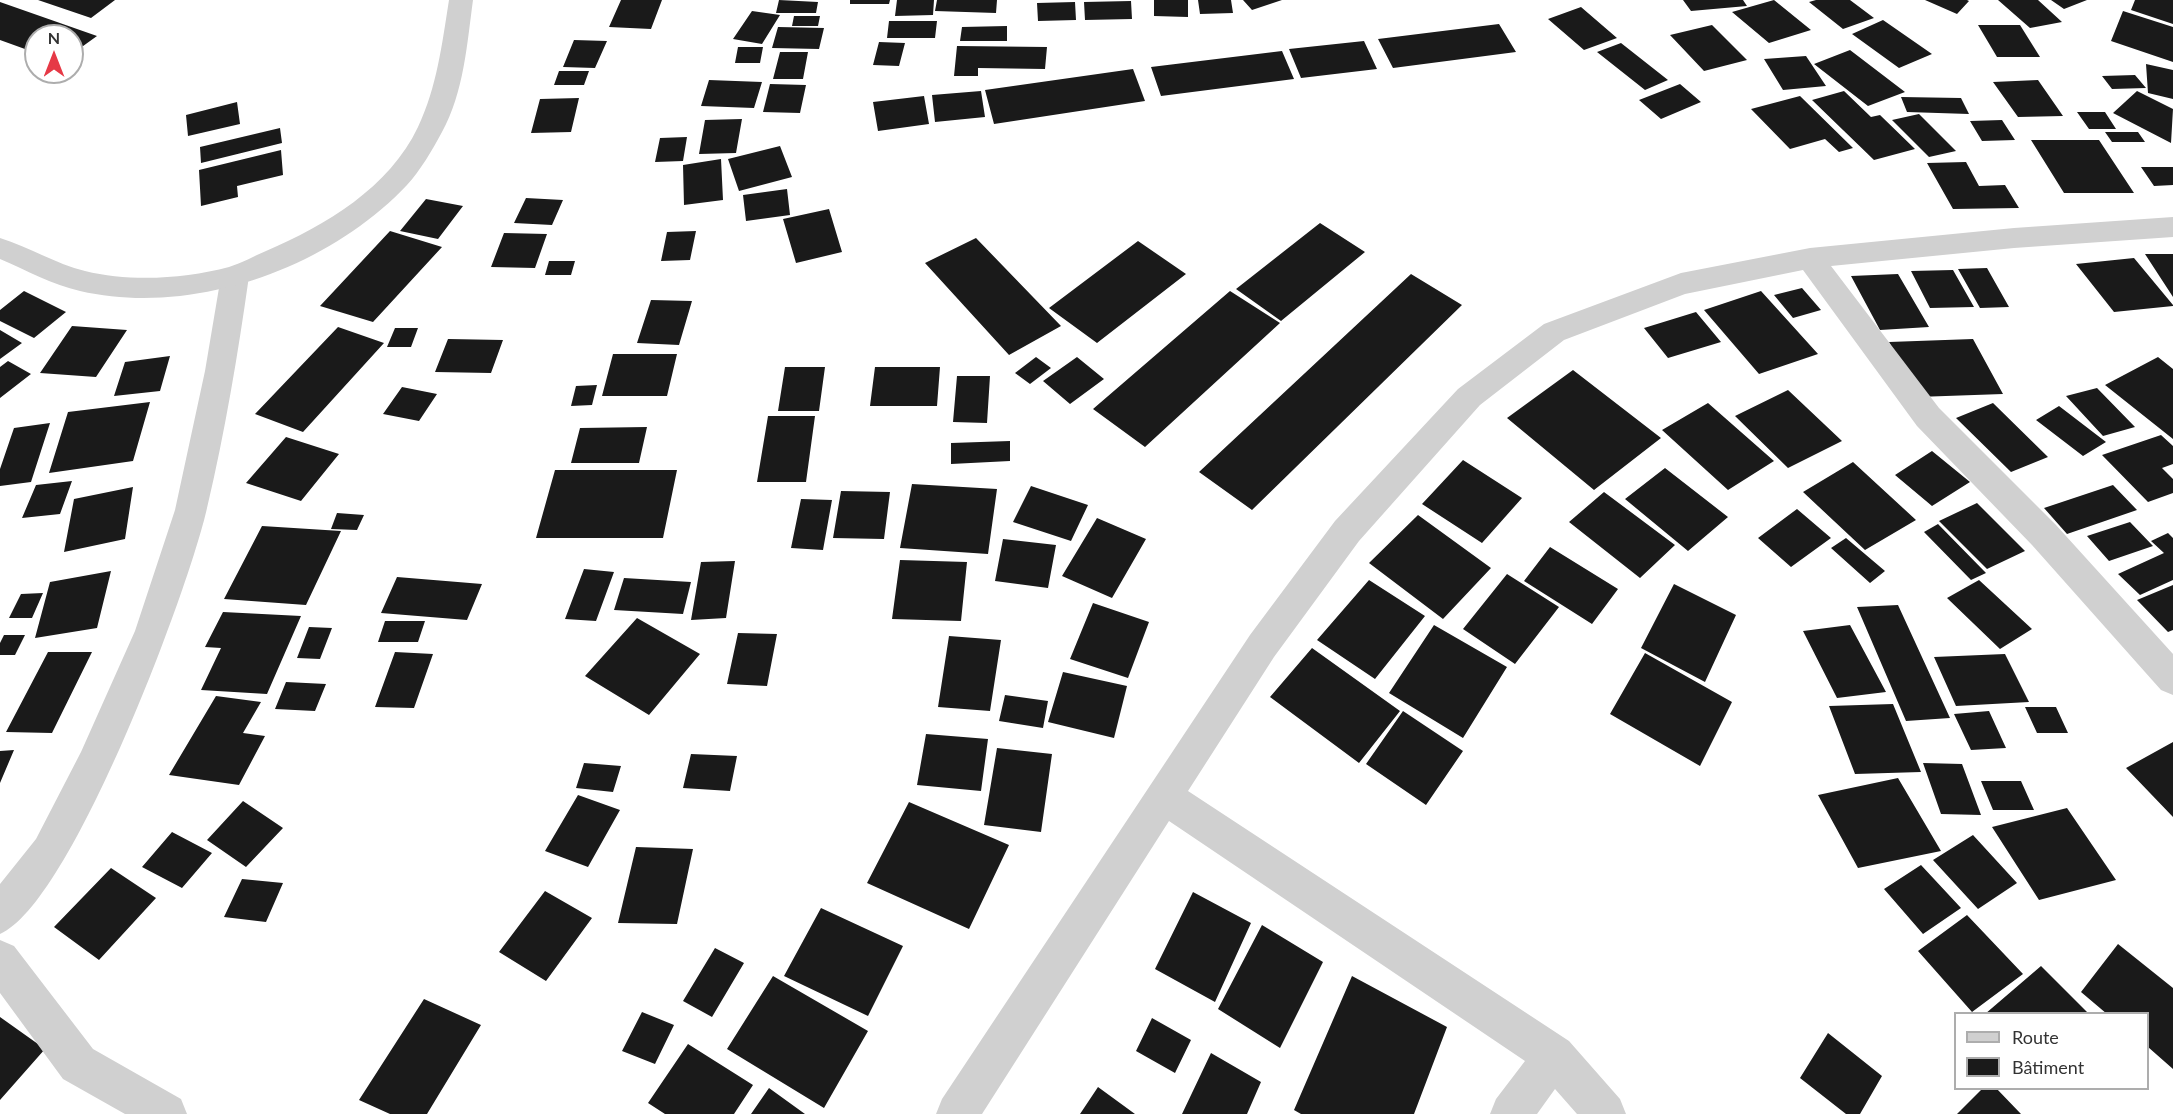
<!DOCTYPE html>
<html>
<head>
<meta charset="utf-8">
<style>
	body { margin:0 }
	#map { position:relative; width:2173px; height:1114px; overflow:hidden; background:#fff; font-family:Lato,sans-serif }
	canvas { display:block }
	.legend { position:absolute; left:1954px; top:1012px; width:195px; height:78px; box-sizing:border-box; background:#fff; border:2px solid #adadad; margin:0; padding:8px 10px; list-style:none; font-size:18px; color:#333 }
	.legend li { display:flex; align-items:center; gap:12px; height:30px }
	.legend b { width:30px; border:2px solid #adadad }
	.north { position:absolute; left:24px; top:24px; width:60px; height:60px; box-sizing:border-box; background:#fff; border:2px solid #adadad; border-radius:50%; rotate:0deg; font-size:16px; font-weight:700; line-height:24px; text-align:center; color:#333 }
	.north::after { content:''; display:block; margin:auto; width:21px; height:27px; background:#e63946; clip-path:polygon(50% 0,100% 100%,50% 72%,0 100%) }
</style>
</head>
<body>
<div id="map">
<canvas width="2173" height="1114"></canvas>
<ul class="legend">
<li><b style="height:8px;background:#d0d0d0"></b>Route</li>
<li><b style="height:16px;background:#1a1a1a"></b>Bâtiment</li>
</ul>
<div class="north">N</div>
</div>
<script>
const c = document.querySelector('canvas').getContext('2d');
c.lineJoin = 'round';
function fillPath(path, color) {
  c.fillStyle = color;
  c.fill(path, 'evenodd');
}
const building = new Path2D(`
	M38 0H115L91 18Z
	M621 0H662L651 29 609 27Z
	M779 0 818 2 816 13H776Z
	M850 0H890L889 4H850Z
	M897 0H934L933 15 895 16Z
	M937 0H997L996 13 935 11Z
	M1154 0H1188V17L1154 16Z
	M1198 0H1231L1233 13 1200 14Z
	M1243 0H1282L1252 10Z
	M1683 0H1743L1747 6 1691 11Z
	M1774 0 1811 30 1769 43 1732 12Z
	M1816 0H1850L1874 18 1843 29 1809 2Z
	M1925 0H1967L1969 1 1957 14Z
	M1998 0H2038L2062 22 2030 28Z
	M2051 0H2087L2064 9Z
	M2135 0H2173V24L2131 10Z
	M1131 1 1132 19 1085 20 1084 2Z
	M0 2 97 36 72 54V36H36V53L0 40Z
	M1075 2 1076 20 1038 21 1037 3Z
	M1581 7 1617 38 1584 50 1548 19Z
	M752 11 780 15 762 44 733 39Z
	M2123 11 2173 27V62L2111 41Z
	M794 16H820L818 26H792Z
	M1883 20 1932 54 1899 68 1852 34Z
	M889 21H937L935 38H887Z
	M1499 24 1516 52 1393 68 1378 39Z
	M1712 25 1747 60 1704 71 1670 35Z
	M1978 25H2020L2040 57H1997Z
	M1007 26V41H960L962 27Z
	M778 27 824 28 819 49 772 48Z
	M574 40 607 41 595 68 563 67Z
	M1364 41 1377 69 1301 78 1289 49Z
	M879 42 905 43 899 66 873 65Z
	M1621 43 1668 80 1645 90 1597 52Z
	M957 46 1047 47 1045 69 978 68V76H954Z
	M738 47H763L760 63H735Z
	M1850 50 1905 92 1868 106 1814 64Z
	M1282 51 1294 79 1161 96 1151 67Z
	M780 52H808L803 79H773Z
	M1806 56 1826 86 1783 90 1764 59Z
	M2146 64 2173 70V99L2148 93Z
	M1133 69 1145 101 994 124 985 90Z
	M559 71H589L584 85H554Z
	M2135 75 2146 88 2112 89 2102 76Z
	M709 80 762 82 754 108 701 106Z
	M2038 80 2063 116 2018 117 1993 82Z
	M770 84 806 85 800 113 763 112Z
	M1680 84 1701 102 1661 119 1639 100Z
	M981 91 985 117 935 122 932 95Z
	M1844 91 1871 117 1880 115 1915 149 1874 160 1812 100Z
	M2137 91 2173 109 2171 143 2113 113Z
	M924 96 929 124 878 131 873 102Z
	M1800 96 1853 148 1839 152 1825 139 1790 149 1751 109Z
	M1901 97 1961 98 1969 114 1907 112Z
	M579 98 571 132 531 133 540 99Z
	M237 102 240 124 188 136 186 115Z
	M2077 112H2105L2116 129H2089Z
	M1919 114 1956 151 1929 157 1892 120Z
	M742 119 736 153 699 154 705 120Z
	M2002 120 2015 140 1982 141 1970 121Z
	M280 128 282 143 201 163 200 147Z
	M2105 132H2138L2145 142H2112Z
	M687 137 683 161 655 162 660 138Z
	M2031 140H2099L2134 193H2064Z
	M780 146 792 177 739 191 728 159Z
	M281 150 283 175 237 186 238 197 201 206 199 170Z
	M721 159 723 200 684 205 683 165Z
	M1966 162 1979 186 2005 185 2019 208 1953 209 1927 163Z
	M2141 167H2173V185L2154 186Z
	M787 189 790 215 746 221 743 195Z
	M526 198 563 200 552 225 514 223Z
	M426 199 463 206 438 239 400 231Z
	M829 209 842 252 796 263 783 219Z
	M1320 223 1365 252 1281 321 1236 289Z
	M390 231 442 247 373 322 320 306Z
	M696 231 690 260 661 261 667 232Z
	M504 233 547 234 535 268 491 267Z
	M976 238 1061 326 1009 355 925 263Z
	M1138 241 1186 274 1097 343 1049 308Z
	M2145 254H2173V297Z
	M2134 258 2173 305V306L2114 312 2076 264Z
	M549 261H575L571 275H545Z
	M1987 268 2009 307 1980 308 1958 269Z
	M1953 270 1974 307 1930 308 1911 271Z
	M1411 274 1462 305 1252 510 1199 472Z
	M1898 274 1929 327 1880 330 1851 276Z
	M1802 288 1821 310 1793 318 1774 295Z
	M24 291 66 312 34 338 0 321V310Z
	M1230 291 1280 323 1145 447 1093 409Z
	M1761 291 1818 354 1759 374 1704 310Z
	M651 300 692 301 679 345 637 343Z
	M1696 312 1721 342 1668 358 1644 328Z
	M72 326 127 330 96 377 40 373Z
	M338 327 384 343 303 432 255 414Z
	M395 328H418L411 347H387Z
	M0 330 22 343 0 359Z
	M448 339 503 340 491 373 435 372Z
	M1973 339 2003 394 1917 397 1889 342Z
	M613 354H677L667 396H602Z
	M170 356 160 391 114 396 125 362Z
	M1036 357 1051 368 1030 384 1015 373Z
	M1077 357 1104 379 1070 404 1043 381Z
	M2158 357 2173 369V439L2105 385Z
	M8 361 31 374 0 398V367Z
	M785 367H825L819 411H778Z
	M875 367H940L937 406H870Z
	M1573 370 1661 438 1594 490 1507 418Z
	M957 376H990L987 423 953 422Z
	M597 385 592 405 571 406 576 386Z
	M402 387 437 394 419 421 383 414Z
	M2097 388 2135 427 2103 436 2066 396Z
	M1788 390 1842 441 1788 468 1735 416Z
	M150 402 133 461 49 473 68 412Z
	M1708 403 1774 461 1728 490 1662 430Z
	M1993 403 2048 457 2011 472 1956 418Z
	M2059 406 2106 442 2083 456 2036 420Z
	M768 416H815L806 482H757Z
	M50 423 31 482 0 486V469L14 428Z
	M647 427 639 463H571L580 428Z
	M2161 435 2173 446V464L2162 468 2173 479V493L2148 502 2102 455Z
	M286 437 339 454 301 501 246 483Z
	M1010 441V461L951 464V443Z
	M1932 451 1970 482 1932 506 1895 475Z
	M1463 460 1522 498 1482 543 1422 504Z
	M1853 462 1916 520 1865 550 1803 492Z
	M1665 468 1728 517 1688 551 1625 499Z
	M555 470H677L663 538H536Z
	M72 481 60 514 22 518 36 485Z
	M912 484 997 489 988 554 900 548Z
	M2113 485 2137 510 2067 534 2044 508Z
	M1031 486 1088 505 1071 541 1013 522Z
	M133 487 125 539 64 552 74 499Z
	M841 491 890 492 884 539 833 538Z
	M1604 492 1675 545 1640 578 1569 522Z
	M801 499 832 500 823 550 791 548Z
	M1977 503 2025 551 1987 569 1939 521Z
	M1797 509 1831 538 1791 567 1758 538Z
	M337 513 364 515 357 530 331 529Z
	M1418 515 1491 568 1443 619 1369 563Z
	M1097 518 1146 539 1112 598 1062 576Z
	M2130 522 2153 546 2109 561 2087 536Z
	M1938 524 1986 573 1971 580 1924 532Z
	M262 526 341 531 306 605 224 599Z
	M2168 533 2173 538V580L2140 595 2118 574 2164 553 2151 541Z
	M1846 538 1885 571 1870 583 1831 548Z
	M1003 539 1056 545 1048 588 995 581Z
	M1550 547 1618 589 1592 624 1524 581Z
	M900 560 967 562 961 621 892 619Z
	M735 561 726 618 691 620 701 562Z
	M584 569 614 572 596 621 565 619Z
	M111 571 97 628 35 638 50 582Z
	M1507 574 1559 607 1515 664 1463 629Z
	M397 577 482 584 467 620 381 613Z
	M624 578 691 582 683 614 614 610Z
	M1369 580 1425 616 1375 679 1317 640Z
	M1979 580 2032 629 2000 649 1947 598Z
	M1674 584 1736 615 1705 682 1641 648Z
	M2173 585V630L2168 632 2137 600Z
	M43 593 32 618H9L21 594Z
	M1093 603 1149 622 1128 678 1070 659Z
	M1898 605 1950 718 1906 721 1857 607Z
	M223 612 301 616 267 694 201 690 221 648 205 647Z
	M637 618 700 654 649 715 585 676Z
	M385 621H425L418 642H378Z
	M1434 625 1507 667 1463 738 1389 693Z
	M1850 625 1886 692 1837 698 1803 631Z
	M309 627 332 628 320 659 297 658Z
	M738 633 777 634 767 686 727 684Z
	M4 635H25L15 655H0V643Z
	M949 636 1001 640 990 711 938 707Z
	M1312 648 1400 711 1359 763 1270 697Z
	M48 652H92L52 733 6 732Z
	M395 652 433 654 414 708 375 707Z
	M1645 653 1732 702 1700 766 1610 714Z
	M2005 654 2029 702 1956 706 1934 657Z
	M1063 672 1127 686 1114 738 1048 722Z
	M286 682 326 684 315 711 275 709Z
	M1005 695 1048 701 1043 728 999 721Z
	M216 696 261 702 243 733 265 736 239 785 169 775Z
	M1893 704 1921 772 1855 774 1829 706Z
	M2025 707H2056L2068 733H2037Z
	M1403 711 1463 751 1426 805 1366 764Z
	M1989 711 2006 748 1971 750 1954 714Z
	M926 734 988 739 981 791 917 785Z
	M2173 742V817L2126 768Z
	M997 748 1052 754 1041 832 984 825Z
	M14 750 0 783V751Z
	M691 754 737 756 730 791 683 788Z
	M584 763 621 766 613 792 576 788Z
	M1923 763 1962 764 1981 815 1941 814Z
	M1898 778 1941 851 1858 868 1818 795Z
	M1981 781H2021L2034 810H1993Z
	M578 795 620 810 588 867 545 851Z
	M243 801 283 828 246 867 207 840Z
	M909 802 1009 845 969 929 867 883Z
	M2067 808 2116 880 2039 900 1992 827Z
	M172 832 212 853 182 888 142 867Z
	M1973 835 2017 883 1978 909 1933 860Z
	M636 847 693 849 677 924 618 923Z
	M1921 865 1961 908 1923 934 1884 889Z
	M111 868 156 898 99 960 54 927Z
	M242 879 283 883 266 922 224 917Z
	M545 891 592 918 546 981 499 952Z
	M1193 892 1251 923 1215 1002 1155 969Z
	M821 908 903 946 868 1016 784 976Z
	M1967 915 2023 974 1972 1012 1918 951Z
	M1262 925 1323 962 1280 1048 1218 1009Z
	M2118 944 2173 988V1069L2148 1047V1014H2107L2081 992Z
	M715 948 744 963 712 1017 683 1001Z
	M2041 966 2089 1014H1985Z
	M773 976 868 1031 824 1108 727 1049Z
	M1352 976 1447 1027 1414 1114H1301L1294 1110Z
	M424 999 481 1025 427 1114H390L359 1100Z
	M642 1012 674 1025 655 1064 622 1051Z
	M0 1017 45 1049 0 1100Z
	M1152 1018 1191 1040 1175 1073 1136 1051Z
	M1828 1033 1882 1076 1860 1114H1846L1800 1078Z
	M688 1044 753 1085 734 1114H665L648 1103Z
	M1211 1053 1261 1082 1247 1114H1182Z
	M1098 1087 1135 1114H1080Z
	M769 1088 805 1114H751Z
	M1983 1088H1996L2021 1114H1957Z`);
const minor = new Path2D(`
	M2173 217V237L2014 248 1831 266 1939 408 2056 525 2173 654V695L2161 690 2032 545 1917 426 1803 270 1685 294 1564 340 1480 405 1359 541 1274 657 1188 791 1569 1041 1620 1099 1626 1114H1577L1555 1089 1537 1114H1490L1496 1099 1525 1061 1169 821 982 1114H936L942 1099 1250 635 1335 521 1458 389 1544 324 1681 273 1810 248 2014 228Z
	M235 266 245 269 249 276C238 354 225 432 207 508 189 589 71 905 0 934V884L36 839 81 752 135 631 175 510 205 371 221 276 225 269Z
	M0 940 14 946 93 1049 181 1099 187 1114H125L63 1079 0 993Z`);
const tertiary = new Path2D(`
	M449 0H473C467 44 464 92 442 132 433 149 420 171 407 185 329 268 193 317 80 291 53 285 26 270 0 259V238C29 247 56 264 85 271 130 282 184 279 229 267 242 263 254 256 266 251 326 225 389 188 418 127 437 87 442 44 449 0Z`);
fillPath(building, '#1a1a1a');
fillPath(minor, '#d0d0d0');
fillPath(tertiary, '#d0d0d0');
</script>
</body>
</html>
